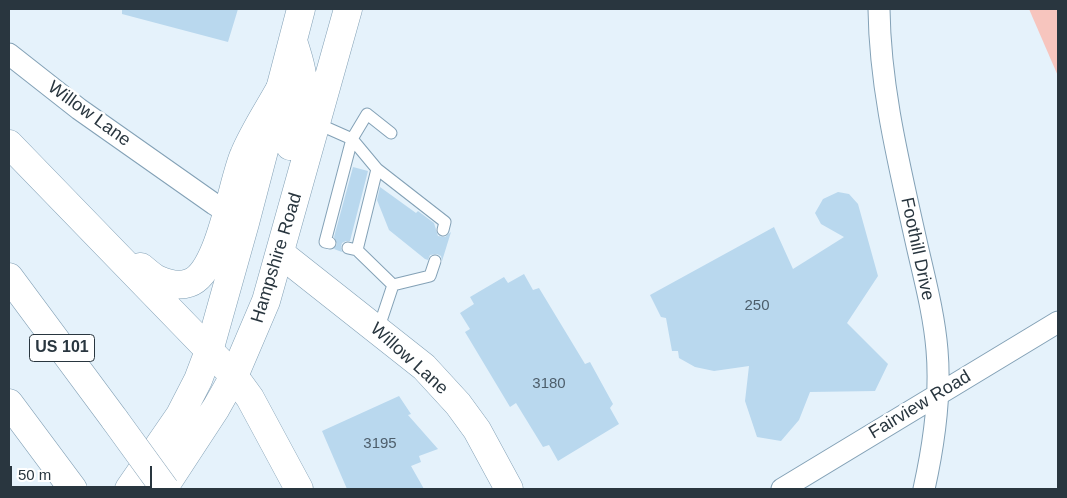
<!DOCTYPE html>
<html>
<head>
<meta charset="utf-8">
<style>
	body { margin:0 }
	#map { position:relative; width:1067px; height:498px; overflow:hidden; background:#e5f2fb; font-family:Helvetica,sans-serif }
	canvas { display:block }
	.frame { position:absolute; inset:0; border:10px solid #29363f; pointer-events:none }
	.scale { position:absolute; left:10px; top:466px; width:142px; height:22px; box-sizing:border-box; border:2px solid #29363f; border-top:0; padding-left:6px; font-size:15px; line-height:18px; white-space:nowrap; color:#29363f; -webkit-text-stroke:4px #fff; paint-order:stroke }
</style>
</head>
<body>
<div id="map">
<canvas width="1067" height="498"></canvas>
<div class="frame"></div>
<div class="scale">50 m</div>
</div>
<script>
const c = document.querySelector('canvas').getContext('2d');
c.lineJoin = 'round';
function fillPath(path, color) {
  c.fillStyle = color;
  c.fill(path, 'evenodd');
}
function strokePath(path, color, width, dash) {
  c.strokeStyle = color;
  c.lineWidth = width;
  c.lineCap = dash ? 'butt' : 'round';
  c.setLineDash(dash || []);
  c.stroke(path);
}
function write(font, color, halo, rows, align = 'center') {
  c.font = font + ' Helvetica,sans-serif';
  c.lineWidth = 5;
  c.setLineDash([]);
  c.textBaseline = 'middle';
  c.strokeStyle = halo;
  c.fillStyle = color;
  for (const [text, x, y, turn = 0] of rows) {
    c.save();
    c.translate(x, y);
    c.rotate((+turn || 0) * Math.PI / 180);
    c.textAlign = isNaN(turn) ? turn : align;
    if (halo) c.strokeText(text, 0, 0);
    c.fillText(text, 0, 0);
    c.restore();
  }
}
const green = new Path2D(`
	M1029 9H1058V76Z`);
const building = new Path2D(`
	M122 9H238L228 42 122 14Z
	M353 167 368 171 350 241H346L342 243 341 247 342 252 334 249 337 244 334 237Z
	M380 187 416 213 418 211 434 223 438 236 445 237 451 232 442 261 441 256 437 254 430 255 428 260 425 259 389 230 377 200Z
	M838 192 849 194 858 204 878 276 847 323 888 364 875 391 810 392 799 420 781 441 757 437 745 401 749 366 714 371 695 367 679 358 678 351H672L666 318 661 317 650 295 774 227 793 269 844 237 821 224 815 213 823 199Z
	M524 274 533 290 539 288 585 364 590 362 613 404 610 408 619 424 558 461 549 445 543 447 516 403 510 407 465 332 470 329 460 313 474 304 470 297 504 277 508 283Z
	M399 396 411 414 408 415 438 449 419 456 421 462 411 466 424 489H347L322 431Z`);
const service = new Path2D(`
	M316 123 352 139 367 114 391 133
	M377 169 445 222 443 230
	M330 243 325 242 352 139 377 169 357 250 348 248
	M357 250 393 285
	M393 285 430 276 435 261
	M378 330 393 285`);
const minor = new Path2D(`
	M879 9C880 88 899 164 916 241 924 277 934 313 937 350 941 396 934 444 924 489
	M9 54 79 109 214 204 240 220
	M782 489 1058 322`);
const tertiary = new Path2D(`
	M281 254 424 367 458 404 477 430 509 489`);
const primary = new Path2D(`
	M290 146C297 123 304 100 302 75 301 65 297 54 294 44
	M129 489 180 415 198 380 209 351 245 223 301 9
	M163 489 216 408 234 376 266 301 348 9`);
const motorway = new Path2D(`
	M9 144 234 376 250 398 299 489
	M141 267C146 271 153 278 159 280 168 284 180 286 189 283 220 273 232 182 244 155 254 131 269 109 281 87
	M9 277 115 420
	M9 403 73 489`);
const motorwayBridge = new Path2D(`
	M115 420 165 489`);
const numberNames = [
	["250",757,306],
	["3180",549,384],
	["3195",380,444]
];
const shields = [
	[62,348,65]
];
const shieldNames = [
	["US 101",62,348]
];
const streetNames = [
	["Willow Lane",89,114,36],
	["Foothill Drive",917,249,78],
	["Hampshire Road",277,258,-73],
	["Willow Lane",409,359,42],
	["Fairview Road",920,405,-31]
];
fillPath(green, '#f7c5be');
fillPath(building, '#b9d8ee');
strokePath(service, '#83a1b6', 13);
strokePath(minor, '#83a1b6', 23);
strokePath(tertiary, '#83a1b6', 29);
strokePath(primary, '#83a1b6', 29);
strokePath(motorway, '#83a1b6', 29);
strokePath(service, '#fff', 11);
strokePath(minor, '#fff', 21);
strokePath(tertiary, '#fff', 28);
strokePath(primary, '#fff', 28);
strokePath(motorway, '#fff', 28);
strokePath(motorwayBridge, '#83a1b6', 29, []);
strokePath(motorwayBridge, '#fff', 28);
write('15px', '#4d5e6b', null, numberNames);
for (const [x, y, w] of shields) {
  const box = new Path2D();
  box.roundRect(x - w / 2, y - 13.5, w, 27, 4);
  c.fillStyle = '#fff';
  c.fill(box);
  strokePath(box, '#29363f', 1);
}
write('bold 16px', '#29363f', null, shieldNames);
write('18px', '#29363f', '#fff', streetNames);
</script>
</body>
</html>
